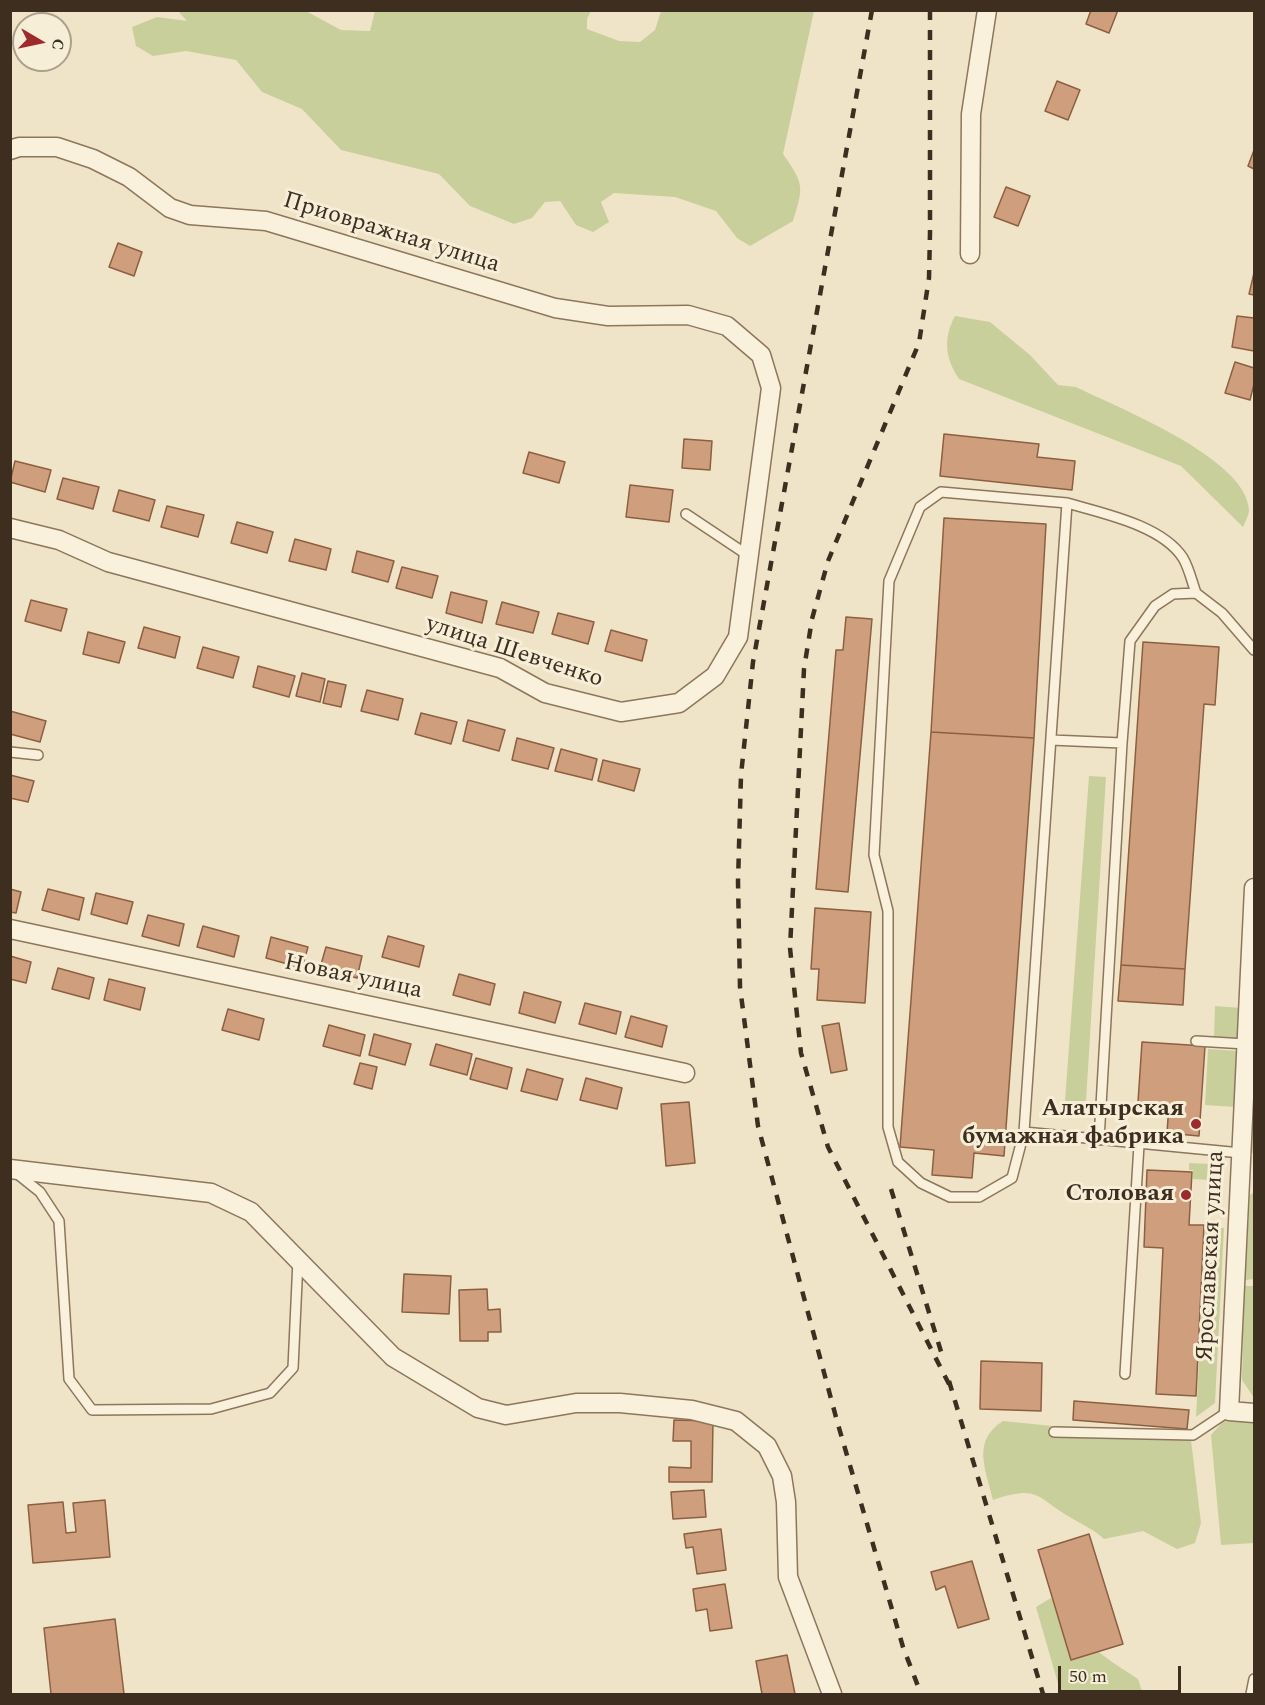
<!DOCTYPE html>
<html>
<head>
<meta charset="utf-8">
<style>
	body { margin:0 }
	#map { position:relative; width:1265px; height:1705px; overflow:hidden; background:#f0e4c8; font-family:Spectral,serif }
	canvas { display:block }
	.frame { position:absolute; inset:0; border:12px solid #3d2e20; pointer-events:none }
	.north { position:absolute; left:12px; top:12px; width:60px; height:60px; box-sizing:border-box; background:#f7eed8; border:2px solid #ada18e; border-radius:50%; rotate:99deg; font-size:16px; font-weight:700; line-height:24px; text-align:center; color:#3d2e20 }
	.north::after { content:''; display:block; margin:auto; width:21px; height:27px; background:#9e2a2b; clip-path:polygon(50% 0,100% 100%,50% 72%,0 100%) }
	.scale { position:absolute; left:1058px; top:1666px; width:123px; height:27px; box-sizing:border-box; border:3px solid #3d2e20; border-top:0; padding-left:8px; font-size:18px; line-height:21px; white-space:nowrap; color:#3d2e20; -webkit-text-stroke:4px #f7eed8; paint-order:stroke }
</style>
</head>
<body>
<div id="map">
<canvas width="1265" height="1705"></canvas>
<div class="frame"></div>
<div class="north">С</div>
<div class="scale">50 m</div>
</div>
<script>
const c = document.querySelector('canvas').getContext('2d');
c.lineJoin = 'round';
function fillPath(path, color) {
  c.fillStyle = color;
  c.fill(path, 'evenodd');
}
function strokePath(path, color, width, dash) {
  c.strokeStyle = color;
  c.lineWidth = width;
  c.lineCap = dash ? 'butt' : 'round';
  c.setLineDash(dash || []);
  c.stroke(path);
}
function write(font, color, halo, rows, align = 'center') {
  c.font = font + ' Spectral,serif';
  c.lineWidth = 6;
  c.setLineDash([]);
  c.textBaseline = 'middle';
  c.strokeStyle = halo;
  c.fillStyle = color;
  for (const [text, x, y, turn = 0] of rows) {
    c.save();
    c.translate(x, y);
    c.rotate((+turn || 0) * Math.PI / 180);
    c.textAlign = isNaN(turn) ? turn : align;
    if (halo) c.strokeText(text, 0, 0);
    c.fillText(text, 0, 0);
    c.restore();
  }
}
const green = new Path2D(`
	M178 11H306L341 30 370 31 375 11H591L587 19V29L619 41 640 42 655 30 661 11H814L783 154C804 184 804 186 793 221L750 246 737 238 716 211 675 197 614 193 601 202 609 222 593 232 576 225 560 201 545 202 532 218 514 224 470 206 439 174 341 150 302 109 262 92 236 60 186 51 153 56 136 46 132 27 157 17 187 21Z
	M955 316 990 322 1030 355 1058 385 1076 387C1116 407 1247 458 1249 510 1249 515 1245 522 1243 527L1181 466 959 379C945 358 943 338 955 316Z
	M1089 776 1106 777 1086 1101H1065Z
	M1215 1006 1242 1008 1240 1039 1214 1038Z
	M1254 1010V1154L1249 1150Z
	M1208 1049 1238 1051 1235 1107 1205 1105Z
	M1189 1163 1212 1164 1222 1174 1223 1181 1193 1179V1170H1189Z
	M1254 1192V1279L1245 1280 1250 1195Z
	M1206 1227 1224 1228 1215 1403 1196 1417Z
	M1244 1286H1254V1398L1242 1380Z
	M1227 1417 1254 1418V1543L1221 1545 1211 1435Z
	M1003 1421 1191 1440 1201 1523 1195 1543 1177 1549 1143 1531 1104 1539C1094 1530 1085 1526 1073 1519 1035 1498 1041 1484 993 1500 986 1470 971 1441 1003 1421Z
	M1051 1598C1077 1639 1098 1653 1138 1679L1143 1694H1061L1036 1607Z`);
const building = new Path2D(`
	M1091 10H1118L1109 33 1086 24Z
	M1057 81 1080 90 1068 120 1045 111Z
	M1254 150V169L1248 166Z
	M1006 187 1030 196 1018 226 994 217Z
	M118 243 142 252 134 276 109 267Z
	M1254 273V295L1249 294Z
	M1237 316 1254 318V351L1232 347Z
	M1235 362 1254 368V384L1250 400 1225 393Z
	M944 434 1039 444 1037 457 1075 461 1072 490 940 476Z
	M684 439 712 441 710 470 682 468Z
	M529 452 565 462 559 483 523 473Z
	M15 461 51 470 45 492 10 482Z
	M63 478 99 487 93 509 57 499Z
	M630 485 673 490 669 522 626 517Z
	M119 490 155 500 149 521 113 511Z
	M167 506 204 515 198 537 161 527Z
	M944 518 1046 524 1034 738 931 732Z
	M237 522 273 532 267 553 231 543Z
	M295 539 331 549 326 570 289 561Z
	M357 551 394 561 388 582 352 572Z
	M402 567 438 576 432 598 396 588Z
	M451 592 487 601 482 623 446 613Z
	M31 600 67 609 61 631 25 621Z
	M502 602 539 612 533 633 496 624Z
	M558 613 594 622 588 644 552 634Z
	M846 617 872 619 848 892 816 889 836 650H843Z
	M144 627 180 637 175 658 138 648Z
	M611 630 647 640 642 661 605 651Z
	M88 632 125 642 119 663 83 654Z
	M1143 642 1219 647 1215 705 1204 704 1185 969 1121 965Z
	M203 647 239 657 233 678 197 668Z
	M258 666 295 676 289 697 253 687Z
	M302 673 325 679 320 702 296 696Z
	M328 681 346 685 341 707 323 703Z
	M367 690 403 699 398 720 361 711Z
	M10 711 46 721 40 742 10 734Z
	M421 713 457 722 451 744 415 734Z
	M468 720 505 730 499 751 463 741Z
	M931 732 1034 738 1004 1156 974 1153 972 1178 932 1175 934 1150 900 1147Z
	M517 738 554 748 548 769 512 760Z
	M561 749 597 759 592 780 555 771Z
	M603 760 640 769 634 791 598 781Z
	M10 775 34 781 28 802 10 798Z
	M10 889 21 892 16 913 10 912Z
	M48 889 84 898 79 920 42 910Z
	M96 893 133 902 127 924 91 914Z
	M815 908 871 912 865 1003 817 1000 819 969H811Z
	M148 915 184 924 179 946 142 936Z
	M203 926 239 936 234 957 197 947Z
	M388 936 424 946 419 967 382 957Z
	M271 937 308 947 302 968 266 958Z
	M326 947 362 956 357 978 320 968Z
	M10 956 31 962 26 983 10 979Z
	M1121 965 1185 969 1183 1005 1118 1001Z
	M58 968 94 978 89 999 52 989Z
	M459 974 495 984 490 1005 453 995Z
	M109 979 145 988 140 1010 104 1000Z
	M524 992 561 1002 555 1023 519 1013Z
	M585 1003 621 1012 616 1034 579 1024Z
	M228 1009 264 1019 259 1040 222 1030Z
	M631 1016 667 1026 662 1047 625 1037Z
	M839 1023 847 1070 831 1073 822 1026Z
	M329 1025 365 1035 360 1056 323 1046Z
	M374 1034 411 1044 405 1065 369 1055Z
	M1142 1042 1205 1046 1199 1136 1167 1133 1169 1104 1138 1102Z
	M436 1044 472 1054 467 1075 430 1065Z
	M476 1058 512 1068 507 1089 470 1079Z
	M360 1063 377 1067 372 1089 354 1084Z
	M527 1069 563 1079 557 1100 521 1091Z
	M586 1078 622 1088 617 1109 580 1100Z
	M689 1102 695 1163 666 1166 661 1104Z
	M1147 1170 1192 1172 1189 1225H1204L1196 1396 1156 1394 1163 1248 1144 1247Z
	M404 1274 451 1276 449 1314 402 1312Z
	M487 1289 488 1310 500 1309 501 1332H488V1341H460L459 1290Z
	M981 1361 1042 1363 1041 1411 980 1409Z
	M1074 1401 1189 1410 1187 1429 1073 1420Z
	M674 1420 713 1421 712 1482H669V1467L691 1468V1441H673Z
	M704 1490 706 1517 673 1519 671 1492Z
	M105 1500 110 1557 33 1563 28 1505 63 1502 66 1533 76 1532 73 1503Z
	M721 1529 726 1570 697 1574 693 1547 686 1548 684 1534Z
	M1089 1534 1123 1644 1071 1660 1038 1550Z
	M972 1561 989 1619 958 1628 945 1586 936 1590 931 1572Z
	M725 1584 732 1628 710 1631 707 1609 696 1611 693 1589Z
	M115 1619 124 1694H51L44 1628Z
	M787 1655 795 1694H762L756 1661Z`);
const lane = new Path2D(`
	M1067 503C1101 513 1162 525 1183 558 1189 568 1192 582 1196 593
	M686 514 749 556
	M1051 740 1122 743 1130 641 1155 606 1173 594 1196 593 1222 613 1254 650
	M10 752 38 755
	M1196 1041 1246 1044
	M1024 1132 1012 1178 979 1197H950L921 1183 898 1162 888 1127V911L874 855 889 581 920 507 941 492 1067 503 1024 1132 1241 1153
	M1099 1140 1122 743
	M15 1172 40 1192 59 1221 69 1379 92 1410 211 1409 270 1393 293 1368 298 1260
	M1125 1374 1139 1145
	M1054 1432 1193 1435 1229 1411
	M1251 1694 1254 1679`);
const street = new Path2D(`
	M10 150 19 147H57L93 159 129 177 170 208 190 215 266 221 555 308 608 316 688 315 727 326 761 355 771 388 738 637 715 676 679 703 621 712 545 693 500 668 108 562 59 540 10 528
	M970 254 971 114 987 10
	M1254 888 1229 1411 1254 1413
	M10 929 685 1073
	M10 1169 211 1193 251 1212 393 1357 478 1408 506 1415 576 1403H620L692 1410 736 1421 767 1446 782 1476 786 1502 788 1577 832 1694`);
const rail = new Path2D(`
	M872 10 753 662 741 775 738 882 740 987 758 1126 837 1421 903 1647 921 1694
	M930 10V233L929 278 919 343 828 561 812 619 804 669 790 948 801 1053 828 1147 951 1388
	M891 1189 943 1358
	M949 1381 1043 1694`);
const markers = [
	[1196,1124,6,"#9e2a2b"],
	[1186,1195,6,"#9e2a2b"]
];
const streetNames = [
	["Приовражная улица",391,234,17],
	["улица Шевченко",514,653,18],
	["Новая улица",353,978,12],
	["Ярославская улица",1212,1256,-87]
];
const poiNames = [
	["Алатырская",1184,1110],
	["бумажная фабрика",1184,1138],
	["Столовая",1174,1195]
];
fillPath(green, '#c9cf9b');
fillPath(building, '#cf9f7d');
strokePath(building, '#8d5f41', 1.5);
strokePath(lane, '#8d765c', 12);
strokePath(street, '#8d765c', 21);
strokePath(lane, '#faf1dc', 9);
strokePath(street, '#faf1dc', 18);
strokePath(rail, '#3d2e20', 4.5, [10, 10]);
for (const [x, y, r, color] of markers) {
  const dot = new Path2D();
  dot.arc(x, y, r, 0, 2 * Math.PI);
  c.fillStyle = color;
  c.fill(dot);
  strokePath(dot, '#f7eed8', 2);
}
write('24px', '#3d2e20', '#f7eed8', streetNames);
write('bold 24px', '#3d2e20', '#f7eed8', poiNames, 'right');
</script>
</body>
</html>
